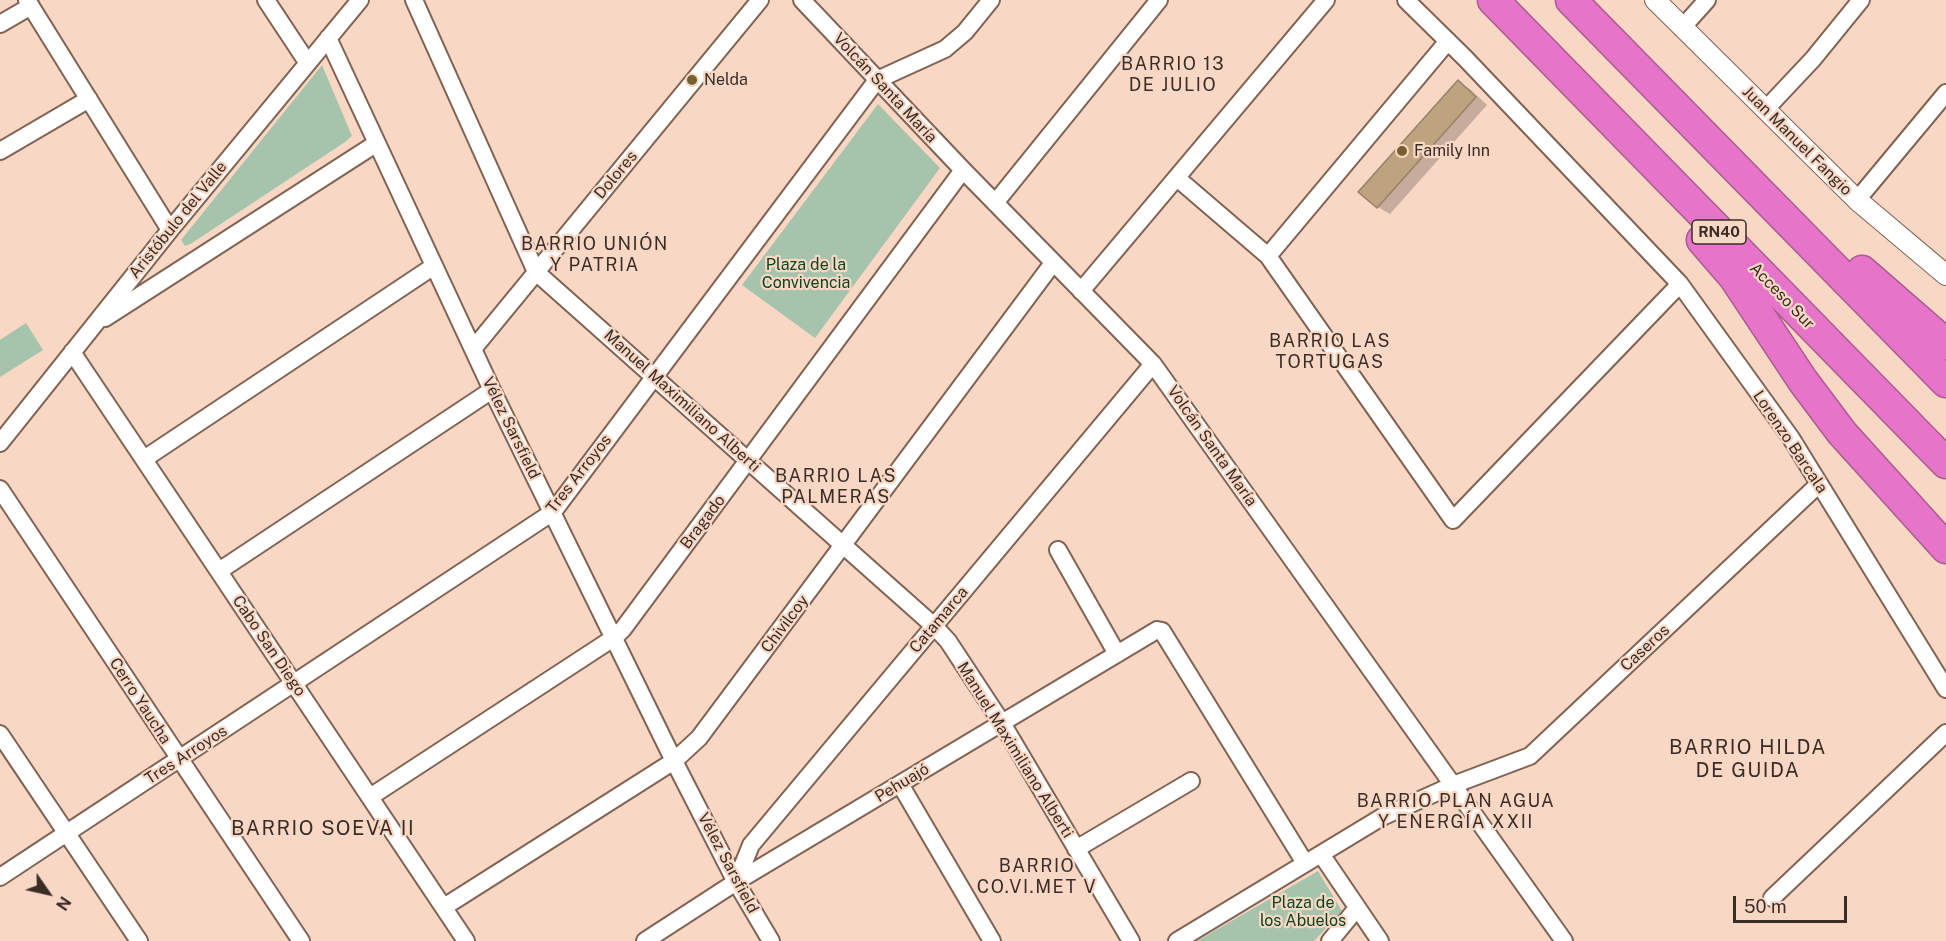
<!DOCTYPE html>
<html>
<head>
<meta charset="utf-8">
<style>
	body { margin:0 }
	#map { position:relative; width:1946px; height:941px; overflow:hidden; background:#f9d7c5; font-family:"Public Sans",sans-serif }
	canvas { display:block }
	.north { position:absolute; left:18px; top:863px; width:60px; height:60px; -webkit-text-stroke:4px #f9d7c5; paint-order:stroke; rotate:124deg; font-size:16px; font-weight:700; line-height:24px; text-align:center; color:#3a2d26 }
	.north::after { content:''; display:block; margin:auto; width:21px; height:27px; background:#3a2d26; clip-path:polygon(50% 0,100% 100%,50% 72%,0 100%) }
	.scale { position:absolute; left:1733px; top:896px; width:114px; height:27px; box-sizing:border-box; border:3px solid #3a2d26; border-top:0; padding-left:8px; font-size:18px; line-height:21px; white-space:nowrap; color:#3a2d26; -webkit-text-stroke:4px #f9d7c5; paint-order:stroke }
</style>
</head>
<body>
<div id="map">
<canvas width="1946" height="941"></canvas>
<div class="north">N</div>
<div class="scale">50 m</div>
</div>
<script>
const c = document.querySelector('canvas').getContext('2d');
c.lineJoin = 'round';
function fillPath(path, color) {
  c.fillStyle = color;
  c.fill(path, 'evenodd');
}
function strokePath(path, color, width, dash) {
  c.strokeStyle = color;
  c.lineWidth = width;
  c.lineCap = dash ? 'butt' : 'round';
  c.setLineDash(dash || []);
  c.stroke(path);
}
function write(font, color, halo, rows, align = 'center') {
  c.font = font + ' "Public Sans",sans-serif';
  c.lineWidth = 4.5;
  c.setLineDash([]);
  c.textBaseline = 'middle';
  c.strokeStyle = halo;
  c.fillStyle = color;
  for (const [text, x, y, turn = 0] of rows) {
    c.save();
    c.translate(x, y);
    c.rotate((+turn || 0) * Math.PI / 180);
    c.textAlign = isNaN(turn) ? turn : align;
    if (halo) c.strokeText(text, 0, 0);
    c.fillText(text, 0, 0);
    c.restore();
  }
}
const green = new Path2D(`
	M322 65 352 136 345 142 192 243 185 246 181 240Z
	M878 104 940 168 815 338 742 285Z
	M26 323 43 350 0 377V340Z
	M1318 871 1342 911 1314 941H1197Z`);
const shadow = new Path2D(`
	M1458 82 1470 89 1487 105 1390 214 1378 207 1360 192Z`);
const building = new Path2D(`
	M1458 80 1476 97 1377 208 1358 192Z`);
const minor = new Path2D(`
	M27 0 170 230
	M266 0 307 62
	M414 0 536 272 934 626 948 641 1002 723 1131 941
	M802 0 963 170 1153 364 1564 941
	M1406 0 1465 58 1680 284 1791 438 1946 689
	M0 24 31 6
	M1682 28 1707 0
	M328 38 492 390 674 761 736 882 771 941
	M1765 110 1813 59 1861 0
	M0 151 89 99
	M1177 178 1268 256 1453 520 1680 284
	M1857 200 1946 93
	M995 203 1159 0
	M1268 256 1448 41
	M1081 291 1326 0
	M105 318 377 143
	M473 349 760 0
	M72 352 466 941
	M0 443 170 230 360 0
	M144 459 434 266
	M0 489 301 941
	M1058 550 1117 654
	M219 571 492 390
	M0 734 139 941
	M900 784 992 941
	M370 797 615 637 623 629 963 170
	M1076 849 1191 781
	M1321 854 1380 941
	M0 877 553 512 877 80 945 49 965 32 991 0
	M736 882 751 845 1153 364
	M1772 898 1946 733
	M444 907 674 761 699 738 1053 263
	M645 941 736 882 1157 630 1162 631 1305 863
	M1177 941 1382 817 1453 785 1530 756 1819 484
	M1330 941 1357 908`);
const tertiary = new Path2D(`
	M1655 0 1857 200 1946 275`);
const motorway = new Path2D(`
	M1493 0 1946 463
	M1571 0 1946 382
	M1702 240 1734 277 1803 381 1842 433 1946 548
	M1862 271 1946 344`);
const markers = [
	[692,80,6,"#745f2e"],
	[1402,151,6,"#745f2e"]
];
const shields = [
	[1719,232,54]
];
const shieldNames = [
	["RN40",1719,232]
];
const poiNames = [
	["Nelda",704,80],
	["Family Inn",1414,151]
];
const streetNames = [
	["Volcán Santa María",885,88,47],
	["Juan Manuel Fangio",1797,141,45],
	["Dolores",616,175,-50],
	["Aristóbulo del Valle",178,220,-51],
	["Acceso Sur",1782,296,46],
	["Manuel Maximiliano Alberti",682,401,42],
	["Vélez Sarsfield",511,428,64],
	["Lorenzo Barcala",1790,442,56],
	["Volcán Santa María",1212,446,55],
	["Tres Arroyos",579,474,-52],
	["Bragado",703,522,-53],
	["Catamarca",939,620,-50],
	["Chivilcoy",785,624,-53],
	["Cabo San Diego",269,646,56],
	["Caseros",1645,648,-43],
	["Cerro Yaucha",140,701,57],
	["Manuel Maximiliano Alberti",1015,750,58],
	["Tres Arroyos",186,755,-33],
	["Pehuajó",902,783,-31],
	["Vélez Sarsfield",728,863,62]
];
const parkNames = [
	["Plaza de la",806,265],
	["Convivencia",806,283],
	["Plaza de",1303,903],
	["los Abuelos",1303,921]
];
const neighbourhoodNames = [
	["BARRIO 13",1173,64],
	["DE JULIO",1173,85],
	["BARRIO UNIÓN",595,244],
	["Y PATRIA",595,265],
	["BARRIO LAS",1330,341],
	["TORTUGAS",1330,362],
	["BARRIO LAS",836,476],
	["PALMERAS",836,497],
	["BARRIO PLAN AGUA",1456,801],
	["Y ENERGÍA XXII",1456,822],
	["BARRIO",1037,866],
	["CO.VI.MET V",1037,887]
];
const quarterNames = [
	["BARRIO HILDA",1748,748],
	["DE GUIDA",1748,771],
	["BARRIO SOEVA II",323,829]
];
fillPath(green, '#a6c3ab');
fillPath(shadow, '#0003');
fillPath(building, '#bea37f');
strokePath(building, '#968267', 1.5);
strokePath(minor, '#816353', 20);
strokePath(tertiary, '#816353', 22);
strokePath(motorway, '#aa5b90', 33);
strokePath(minor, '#fff', 16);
strokePath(tertiary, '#fff', 20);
strokePath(motorway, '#e674c9', 30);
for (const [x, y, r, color] of markers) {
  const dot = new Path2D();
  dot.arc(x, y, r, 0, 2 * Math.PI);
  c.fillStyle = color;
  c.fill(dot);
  strokePath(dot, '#f9d7c5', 2);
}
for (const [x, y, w] of shields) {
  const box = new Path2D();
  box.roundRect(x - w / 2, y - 12, w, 24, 4.5);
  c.fillStyle = '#f9d7c5';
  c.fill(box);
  strokePath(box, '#3a2d26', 1.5);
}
write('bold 15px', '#3a2d26', null, shieldNames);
write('16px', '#3a2d26', '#f9d7c5', poiNames, 'left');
write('16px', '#3a2d26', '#f9d7c5', streetNames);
write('16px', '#08441d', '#f9d7c5', parkNames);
c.letterSpacing = '1.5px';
write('18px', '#3a2d26', '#f9d7c5', neighbourhoodNames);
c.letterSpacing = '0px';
c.letterSpacing = '1.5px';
write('20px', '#3a2d26', '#f9d7c5', quarterNames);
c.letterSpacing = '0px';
</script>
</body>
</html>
